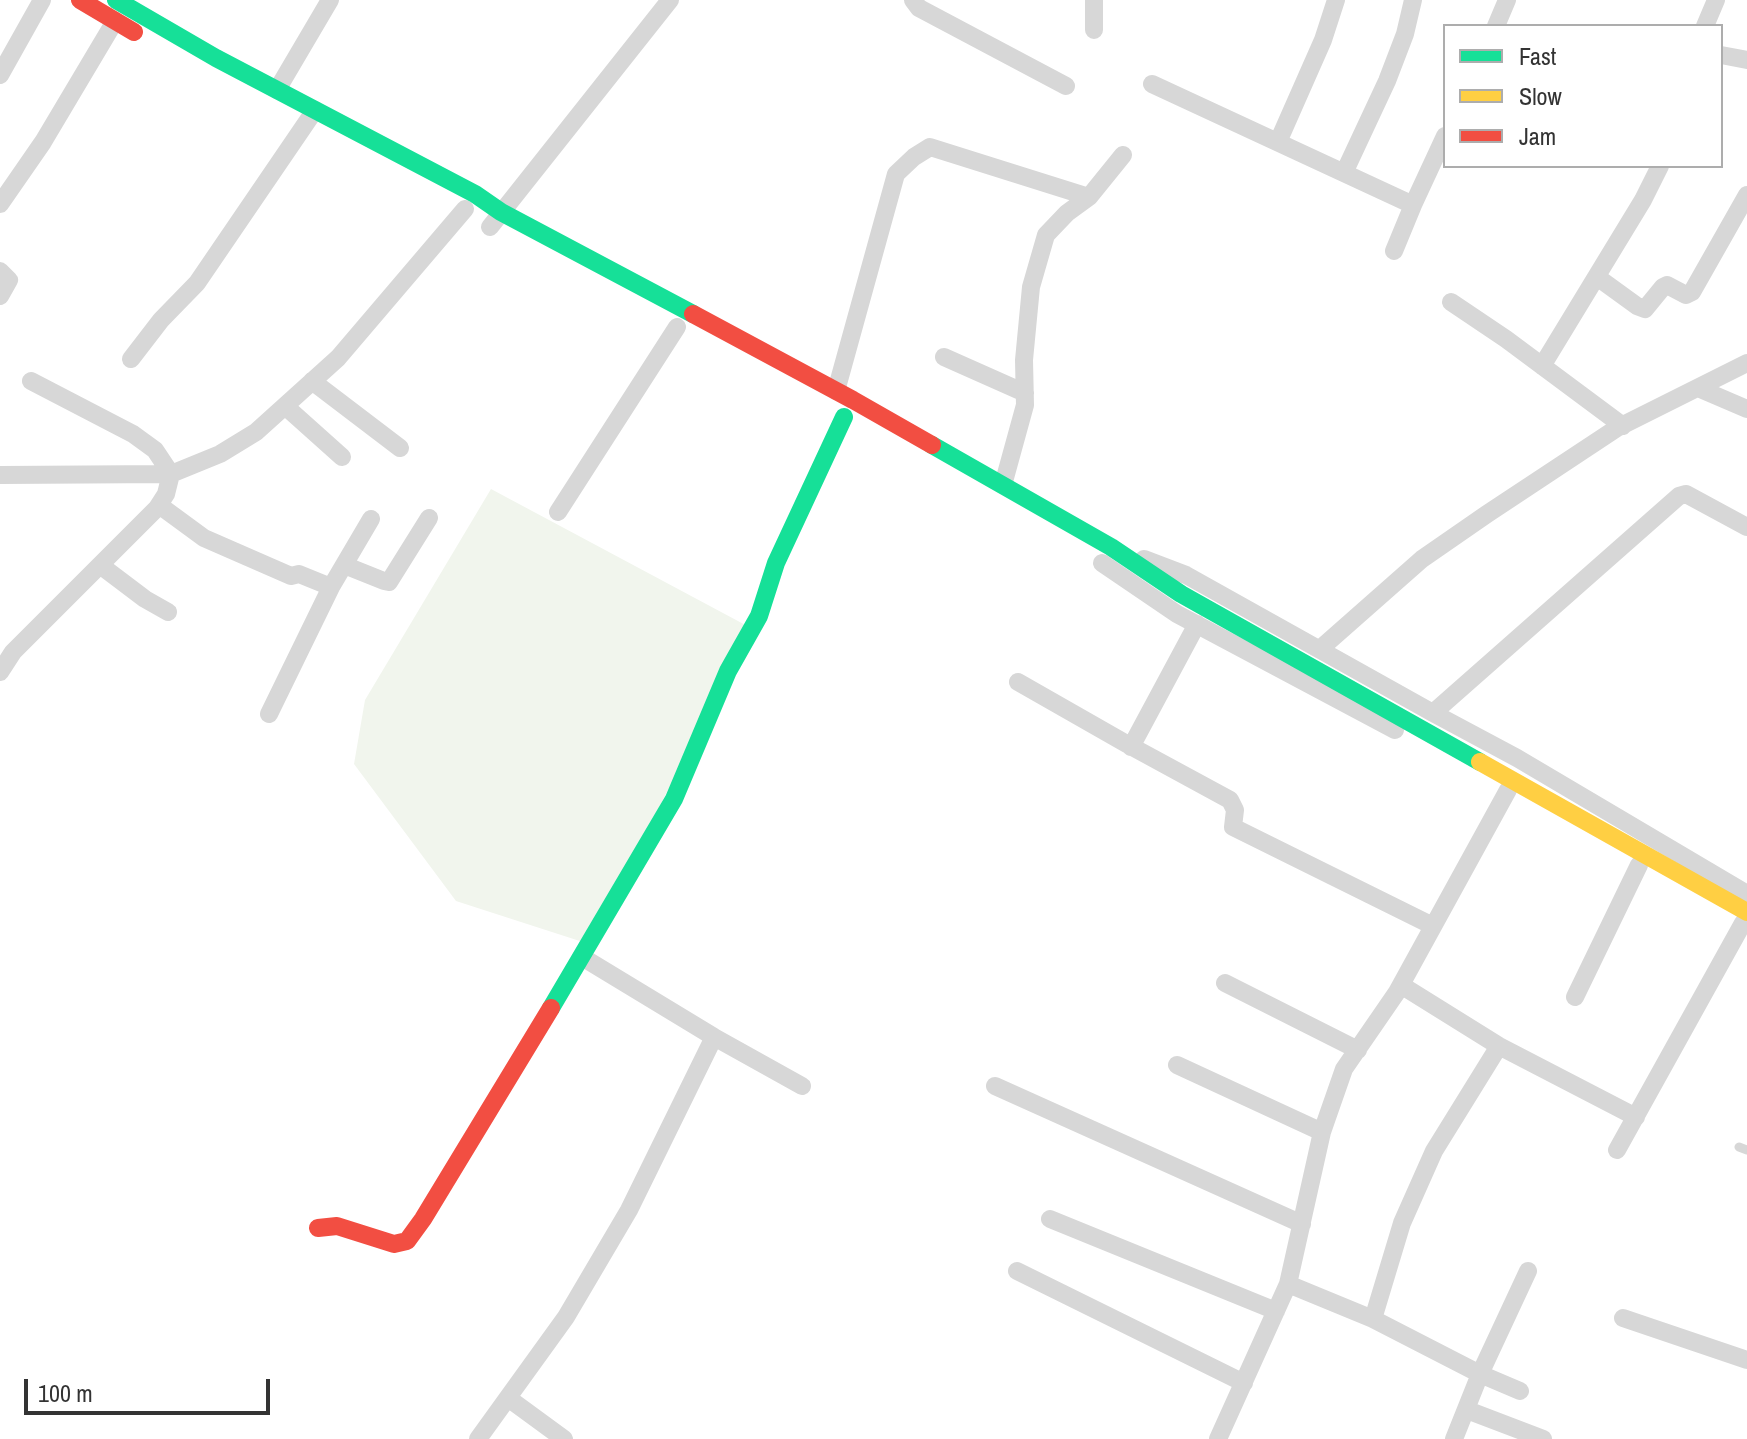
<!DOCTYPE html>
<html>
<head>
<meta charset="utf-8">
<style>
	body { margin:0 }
	#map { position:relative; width:1747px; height:1439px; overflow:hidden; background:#fff; font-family:"Archivo Narrow",sans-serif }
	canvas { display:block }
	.legend { position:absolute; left:1443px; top:24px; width:280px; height:144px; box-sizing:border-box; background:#fff; border:2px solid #adadad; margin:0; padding:10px 14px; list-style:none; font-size:24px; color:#333 }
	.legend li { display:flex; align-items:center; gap:16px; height:40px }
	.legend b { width:40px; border:2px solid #adadad }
	.scale { position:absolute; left:24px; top:1379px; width:246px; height:36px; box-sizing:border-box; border:4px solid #333; border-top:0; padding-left:10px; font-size:24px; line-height:28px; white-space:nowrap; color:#333; -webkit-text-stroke:6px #fff; paint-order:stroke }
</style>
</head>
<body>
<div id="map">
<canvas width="1747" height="1439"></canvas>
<ul class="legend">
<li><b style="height:10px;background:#16e098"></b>Fast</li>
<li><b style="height:10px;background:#ffcf43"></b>Slow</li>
<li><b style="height:10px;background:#f24e42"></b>Jam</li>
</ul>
<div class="scale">100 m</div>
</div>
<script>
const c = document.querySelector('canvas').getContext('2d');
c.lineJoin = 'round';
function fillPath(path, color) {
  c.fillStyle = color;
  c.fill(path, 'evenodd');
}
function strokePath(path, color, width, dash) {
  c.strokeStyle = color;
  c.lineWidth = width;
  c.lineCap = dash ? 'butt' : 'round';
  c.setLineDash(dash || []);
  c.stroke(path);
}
const green = new Path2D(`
	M491 489 751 628 589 944 456 901 354 764 365 700Z`);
const lane = new Path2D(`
	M1739 1147 1747 1150`);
const street = new Path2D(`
	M913 0 919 8 1066 86
	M1094 0V30
	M1496 26 1507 0
	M1705 26 1716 0
	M1721 55 1747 60
	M0 75 42 0
	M1152 84 1413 205 1445 136
	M277 90 330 0
	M1278 142 1323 40 1336 0
	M1344 173 1387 81 1405 34 1413 0
	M0 204 43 142 115 21
	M490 227 670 0
	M1394 251 1413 205
	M0 271 9 280 0 296
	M1597 277 1637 306 1645 309 1663 287 1667 285 1686 295 1692 292 1747 195
	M1451 302 1506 339 1623 426
	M944 357 1025 393
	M131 359 161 320 197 283 315 110
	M1542 366 1643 200 1660 166
	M312 381 400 448
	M1698 388 1747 409
	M836 391 896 174 914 157 930 147 1089 197
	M285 406 342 457
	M0 475 171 474 220 454 256 432 338 358 465 209
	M1003 485 1025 405 1024 360 1031 287 1046 235 1067 213 1089 197 1123 155
	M159 505 204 538 291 576 299 574 331 587
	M558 512 677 327
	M1144 559 1186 575 1433 713 1517 758 1747 894
	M1102 563 1177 614 1395 730
	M100 565 145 599 168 612
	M344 565 384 581 389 582 429 518
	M1320 649 1422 559 1487 514 1617 428 1747 363
	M0 672 13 652 157 508 166 494 171 474 155 450 133 434 31 381
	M1018 682 1125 743 1230 800 1235 810 1233 827 1433 926
	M1433 713 1679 496 1686 494 1747 527
	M269 714 331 587 371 519
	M1131 747 1197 624
	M582 957 714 1037 802 1086
	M1225 983 1358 1050
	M1401 985 1499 1046 1636 1117
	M1575 997 1639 865
	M1177 1065 1322 1132
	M995 1086 1302 1224
	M1617 1150 1743 923
	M1050 1219 1276 1311
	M1017 1271 1244 1383
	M1288 1284 1373 1319 1480 1374 1520 1391
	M1623 1318 1747 1360
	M1373 1319 1402 1223 1434 1151 1499 1046
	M508 1398 564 1439
	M1467 1410 1543 1439
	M478 1439 566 1317 629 1210 714 1037
	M1218 1439 1288 1284 1322 1132 1344 1069 1397 992 1508 790
	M1454 1439 1480 1374 1528 1271`);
const fast = new Path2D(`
	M116 0 216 58 475 194 501 212 693 314
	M932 445 1111 547 1181 594 1480 762
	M551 1008 674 799 728 671 759 616 776 563 844 417`);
const slow = new Path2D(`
	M1480 762 1747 912`);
const jam = new Path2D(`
	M80 0 134 32
	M693 314 853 400 932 445
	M318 1228 337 1226 394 1244 407 1241 423 1219 551 1008`);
fillPath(green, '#f1f5ed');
strokePath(lane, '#d7d7d7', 9);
strokePath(street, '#d7d7d7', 18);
strokePath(fast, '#16e098', 18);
strokePath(slow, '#ffcf43', 18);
strokePath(jam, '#f24e42', 18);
</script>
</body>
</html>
